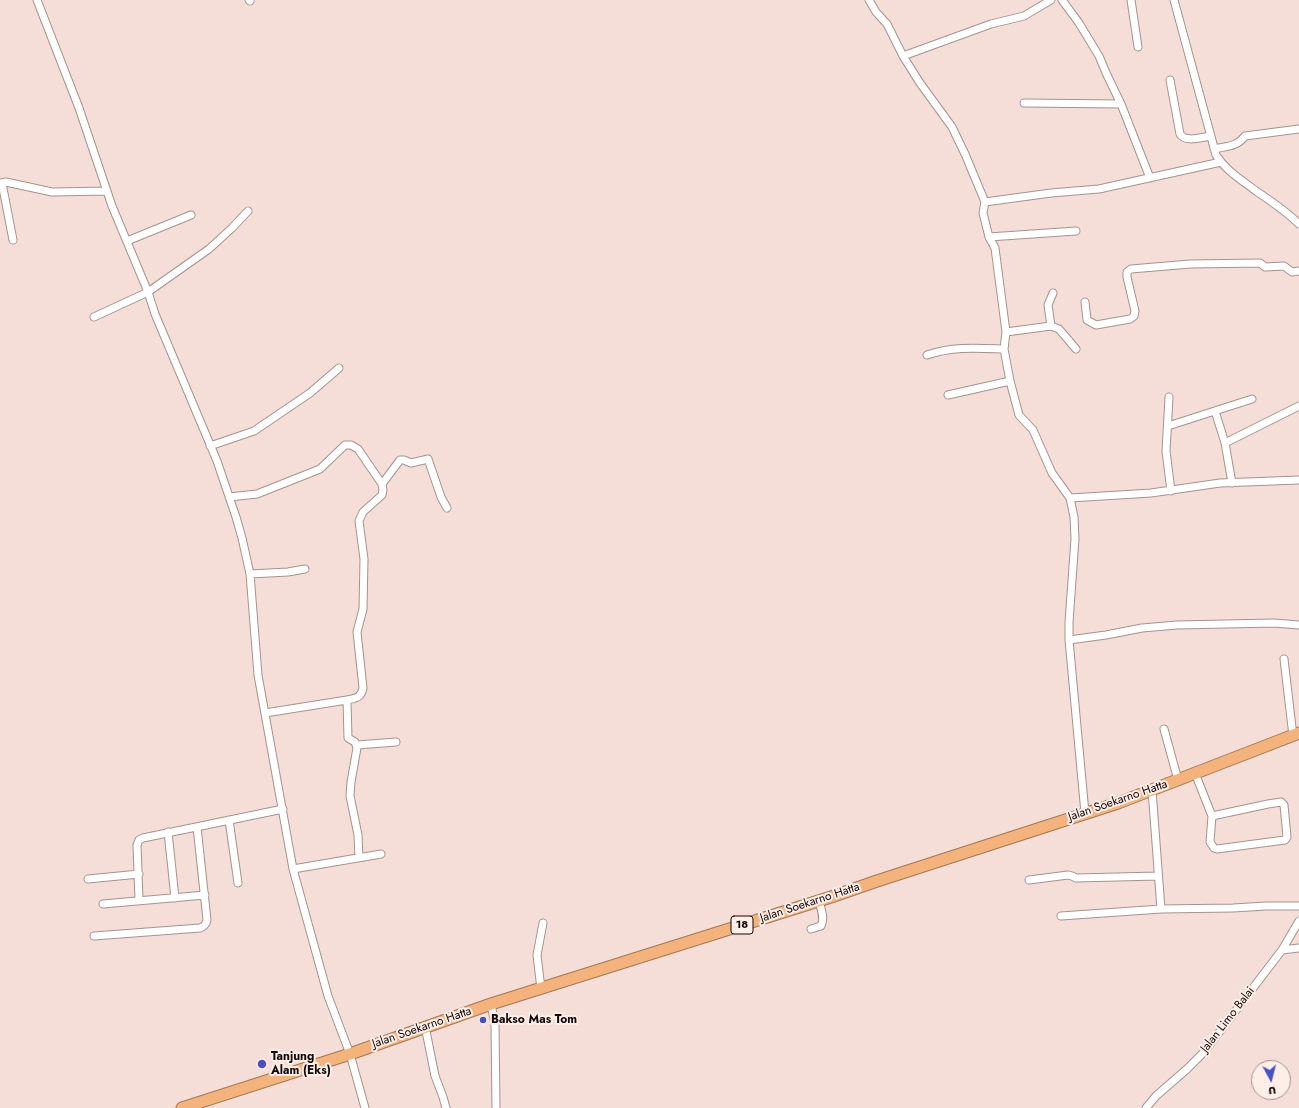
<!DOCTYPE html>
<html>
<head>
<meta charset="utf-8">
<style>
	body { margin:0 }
	#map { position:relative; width:1299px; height:1108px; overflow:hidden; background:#f5ded8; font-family:Jost,sans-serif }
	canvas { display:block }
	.north { position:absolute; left:1251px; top:1060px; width:40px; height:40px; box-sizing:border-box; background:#ffede8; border:1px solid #9f928e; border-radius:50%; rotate:173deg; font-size:11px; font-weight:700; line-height:16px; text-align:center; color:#100908 }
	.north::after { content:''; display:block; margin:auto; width:14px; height:18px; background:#464fc4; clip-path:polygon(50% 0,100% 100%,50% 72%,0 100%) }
</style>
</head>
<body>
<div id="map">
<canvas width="1299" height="1108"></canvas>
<div class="north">U</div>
</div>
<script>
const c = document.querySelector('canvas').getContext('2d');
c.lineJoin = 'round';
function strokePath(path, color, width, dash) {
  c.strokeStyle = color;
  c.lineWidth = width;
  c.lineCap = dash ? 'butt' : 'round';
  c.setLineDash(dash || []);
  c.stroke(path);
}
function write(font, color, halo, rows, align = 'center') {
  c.font = font + ' Jost,sans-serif';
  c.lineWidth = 4;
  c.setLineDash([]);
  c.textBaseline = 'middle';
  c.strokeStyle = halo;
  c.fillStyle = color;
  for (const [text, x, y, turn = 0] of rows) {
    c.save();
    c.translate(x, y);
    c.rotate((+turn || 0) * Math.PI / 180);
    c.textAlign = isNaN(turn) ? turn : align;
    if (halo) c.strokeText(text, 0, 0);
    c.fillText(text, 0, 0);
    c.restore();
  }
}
const minor = new Path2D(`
	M37 0 79 108 112 206 148 292 155 314 217 461 236 517 242 538 250 574 258 675 293 869 328 996 350 1054 365 1108
	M249 0 250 1
	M869 0 876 12 887 24 903 56 920 83 952 127 965 154 985 202 983 213 989 237 995 248 1006 332 1004 349 1010 381 1019 415 1033 430 1052 473 1070 498 1074 517 1075 539 1069 622V640L1085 813
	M1062 0 1079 23 1099 56 1107 75 1121 104 1150 178
	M1131 0 1138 47
	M1174 0 1216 155C1226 171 1242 180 1256 191 1271 201 1286 211 1299 224
	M903 56 991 24 1024 16 1051 0
	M1170 80 1180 134C1186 143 1201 137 1211 136
	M1024 103 1121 104
	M1214 149C1227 146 1237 147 1245 136L1299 129
	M0 183 6 182 52 192 107 191
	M2 183 13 240
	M985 202 1051 193 1099 189 1221 162
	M989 237 1076 231
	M127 241 191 215
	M1085 302 1087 320 1096 325 1130 319 1134 316 1135 311 1127 277V272L1131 269 1190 264 1260 263 1265 267 1284 266 1292 272 1299 271
	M94 317 148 292 209 249 232 228 248 211
	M1051 326 1048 305 1053 293
	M1006 332 1051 326 1059 329 1076 349
	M927 355C953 346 977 348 1004 349
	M948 395 1010 381
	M1169 397 1166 451 1171 491
	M1215 411 1225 443 1232 483
	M1168 426 1252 399
	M1225 443 1299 406
	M210 446 254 431 310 393 339 368
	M382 484 400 460H404L411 463 428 459 441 497 447 508
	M229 497 257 494 320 469 345 445H351L358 449 382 484 383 490 382 495 363 512 359 521 364 559 363 609 357 632 363 688C361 698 356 698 347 700L265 713
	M1070 498 1151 493 1220 483 1299 480
	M250 574 288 572 305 569
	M1069 640 1106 635 1142 628 1177 625 1274 623 1299 625
	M1284 659 1293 736
	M347 700 348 738 355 742 357 748 351 782 350 796 358 835 359 858
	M1164 729 1178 780
	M357 745 396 742
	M1195 773 1212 816 1210 842 1214 848 1217 849 1277 841 1285 840 1287 837 1284 805 1281 802 1268 804 1212 816
	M1152 790 1161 909 1233 908 1266 906H1299
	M229 820 238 883
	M168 832 175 898
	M293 869 381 854
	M88 879 139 874
	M1029 880 1068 875 1072 876 1076 878 1158 876
	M139 900 137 845 139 840 143 838 283 809
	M103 904 205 895
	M1061 916 1161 909
	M811 929 821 926C825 918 821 909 819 901
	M94 936 200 928C204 926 206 925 207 920L197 827
	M1282 950 1299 948
	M541 989 537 955 543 923
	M491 1004 495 1025 496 1108
	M425 1026 435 1076 443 1097 446 1108
	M1146 1108 1156 1096 1187 1069 1204 1052 1282 950 1299 921`);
const highway = new Path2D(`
	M182 1108 350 1054 491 1004 831 897 877 881 1118 803 1299 733`);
const markers = [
	[483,1020,4,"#464fc4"],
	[262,1064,5,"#464fc4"]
];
const shields = [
	[742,925,22]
];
const shieldNames = [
	["18",742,925]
];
const streetNames = [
	["Jalan Soekarno Hatta",1118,801,-19],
	["Jalan Soekarno Hatta",810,903,-18],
	["Jalan Limo Balai",1228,1020,-52],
	["Jalan Soekarno Hatta",422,1028,-19]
];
const poiNames = [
	["Bakso Mas Tom",491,1020],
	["Tanjung",271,1057],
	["Alam (Eks)",271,1071]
];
strokePath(minor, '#a7928c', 9);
strokePath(highway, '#a47854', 13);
strokePath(minor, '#fff', 7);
strokePath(highway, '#f4b37d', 11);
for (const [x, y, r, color] of markers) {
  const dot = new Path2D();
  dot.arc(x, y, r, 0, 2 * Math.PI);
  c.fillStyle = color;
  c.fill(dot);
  strokePath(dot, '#ffede8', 1.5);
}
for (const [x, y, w] of shields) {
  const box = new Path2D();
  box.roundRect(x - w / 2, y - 9, w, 18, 3);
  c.fillStyle = '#ffede8';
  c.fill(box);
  strokePath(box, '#100908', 1);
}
write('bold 11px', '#100908', null, shieldNames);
write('12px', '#100908', '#ffede8', streetNames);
write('bold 12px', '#100908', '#ffede8', poiNames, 'left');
</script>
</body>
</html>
